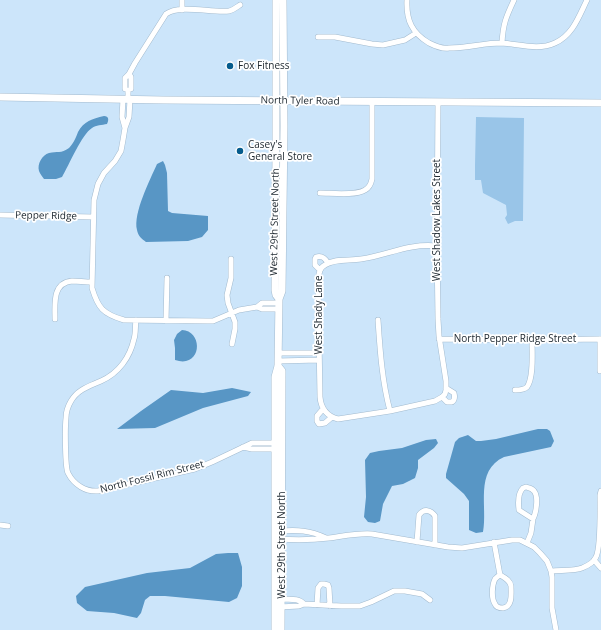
<!DOCTYPE html>
<html>
<head>
<meta charset="utf-8">
<style>
	body { margin:0 }
	canvas { display:block; background:#cce5fa }
</style>
</head>
<body>
<canvas width="601" height="630"></canvas>
<script>
const c = document.querySelector('canvas').getContext('2d');
c.lineJoin = 'round';
function fillPath(path, color) {
  c.fillStyle = color;
  c.fill(path, 'evenodd');
}
function strokePath(path, color, width, dash) {
  c.strokeStyle = color;
  c.lineWidth = width;
  c.lineCap = dash ? 'butt' : 'round';
  c.setLineDash(dash || []);
  c.stroke(path);
}
function write(font, color, halo, rows, align = 'center') {
  c.font = font + ' "Open Sans",sans-serif';
  c.lineWidth = 3.5;
  c.setLineDash([]);
  c.textBaseline = 'middle';
  c.strokeStyle = halo;
  c.fillStyle = color;
  for (const [text, x, y, turn = 0] of rows) {
    c.save();
    c.translate(x, y);
    c.rotate((+turn || 0) * Math.PI / 180);
    c.textAlign = isNaN(turn) ? turn : align;
    if (halo) c.strokeText(text, 0, 0);
    c.fillText(text, 0, 0);
    c.restore();
  }
}
const green = new Path2D(`
	M476 117 524 118 523 221H515L508 224 505 218 507 215 506 205 483 193 481 180H475V166Z`);
const water = new Path2D(`
	M104 116C109 116 109 120 107 124 102 125 96 125 92 128 82 134 69 165 62 177L56 179H44C42 176 40 174 39 171 37 164 42 155 49 153 57 151 61 154 69 148 74 143 76 137 78 132 84 121 92 119 104 116Z
	M163 161 165 165 167 173 168 211 172 213 208 216V230L202 237 188 241 146 242C142 239 138 236 137 230 133 213 150 180 157 164Z
	M182 330C204 331 202 369 175 360V348L174 340 177 334Z
	M232 388 251 392 248 396 203 408 155 428 117 429 141 411 171 390 203 393Z
	M538 429H547L550 431 554 441 551 447 504 457C474 471 488 507 483 532L476 533 469 530V501L464 494 446 478V474L455 442 459 438 468 435 476 441H481L496 439Z
	M436 439 438 443 434 448 418 460V468L415 478 403 484 392 486 383 504 380 521 375 523 368 522 364 517 366 497 365 460 370 453 379 451 402 448 426 440Z
	M228 553H238L242 567V586L237 598 229 602 165 596H150L145 600 141 613 137 618 114 613 87 611 77 603 76 596 85 587 147 573 190 568 216 554Z`);
const street = new Path2D(`
	M407 0C406 20 412 33 429 43 435 46 443 49 449 48 467 48 484 43 501 43 519 44 538 51 555 43 573 35 579 16 587 0
	M182 10V0
	M318 37H335L372 44 383 45 405 40 416 33
	M502 43C503 24 506 17 514 0
	M129 74 135 63 166 14C180 4 211 13 229 11 233 10 237 7 240 5
	M123 99 122 117 125 128
	M128 99V90L131 89V77L129 74 125 78V89L128 90
	M130 99 129 117 125 128 123 140 121 151 115 161 104 173 98 184 94 200 92 288C98 308 103 314 124 320L207 321H213L239 310 257 307 262 303H279
	M320 193C331 193 356 196 365 190 369 188 371 184 372 179V102
	M0 215 93 217
	M437 246C409 243 388 255 361 259 350 261 335 258 325 265 319 268 319 274 318 281L320 397C321 408 326 416 338 419L390 411 435 401 442 397 445 394 446 390V381L439 336 438 319 437 246 438 102
	M231 259V278L227 295 228 303 235 322V329L232 344
	M320 270 315 265V259L316 257C322 255 325 258 328 263
	M257 307 262 309H279
	M55 319C55 304 52 283 72 281 78 281 85 282 92 282
	M136 320C135 326 136 333 134 339 130 357 119 373 101 381 90 386 78 389 71 401 68 406 66 412 66 418 65 427 65 467 68 473 74 485 86 492 98 491L195 469 212 462 252 443H277
	M378 320C380 350 382 381 390 411
	M166 321 167 278
	M439 339 532 340 601 339
	M278 353H319
	M278 361 319 360
	M600 371V339
	M515 390C519 390 524 390 527 387 534 378 532 351 532 340
	M442 397 447 402H452C455 400 455 397 454 393L446 388
	M323 409 317 416V421L319 424 325 423 332 417
	M243 447 252 449H278
	M526 487C529 488 532 488 534 491 539 497 536 513 533 519L522 512 519 510C518 502 518 493 523 488Z
	M0 525 8 526
	M280 531C297 530 310 530 326 538
	M278 539C295 540 312 540 329 538 344 536 357 533 372 534L448 547 462 548 512 540H520L534 547 540 553 547 561 551 571 552 577V608L556 630
	M417 542 419 515C424 508 431 510 435 516V545
	M494 542 500 575
	M527 543 531 533 533 519
	M594 560 601 568
	M551 571C560 570 575 571 582 568 587 566 594 562 596 557 601 547 600 509 600 495L601 491
	M500 575C505 578 510 580 511 586 511 593 513 607 503 608 499 608 496 607 495 604 491 598 492 585 495 579 497 577 498 576 500 575Z
	M279 599C288 600 298 597 304 604
	M317 605 318 588 321 584H324L328 585 329 588 330 606
	M279 607 299 606 304 604 341 606H360L371 602 394 591H405L422 594 430 600`);
const secondary = new Path2D(`
	M276 0V151L275 290 276 295 279 299
	M0 97 163 100 601 103
	M278 366 282 371V376L281 630
	M275 630V377L278 366 279 299 282 291 284 126 283 0`);
const markers = [
	[230,66,4,"#055c8d"],
	[240,151,4,"#055c8d"]
];
const poiNames = [
	["Fox Fitness",238,66],
	["Casey's",248,145],
	["General Store",248,157]
];
const streetNames = [
	["North Tyler Road",300,101,1],
	["Pepper Ridge",46,216,1],
	["West Shadow Lakes Street",437,220,-90],
	["West 29th Street North",275,222,-89],
	["West Shady Lane",319,315,-90],
	["North Pepper Ridge Street",515,339],
	["North Fossil Rim Street",152,477,-14],
	["West 29th Street North",282,545,-90]
];
fillPath(green, '#99c5e8');
fillPath(water, '#5896c5');
strokePath(street, '#a2bace', 6);
strokePath(secondary, '#a2bace', 8);
strokePath(street, '#fff', 5);
strokePath(secondary, '#fff', 7);
for (const [x, y, r, color] of markers) {
  const dot = new Path2D();
  dot.arc(x, y, r, 0, 2 * Math.PI);
  c.fillStyle = color;
  c.fill(dot);
  strokePath(dot, '#fff', 1.5);
}
write('10px', '#212b33', '#fff', poiNames, 'left');
write('10px', '#212b33', '#fff', streetNames);
</script>
</body>
</html>
